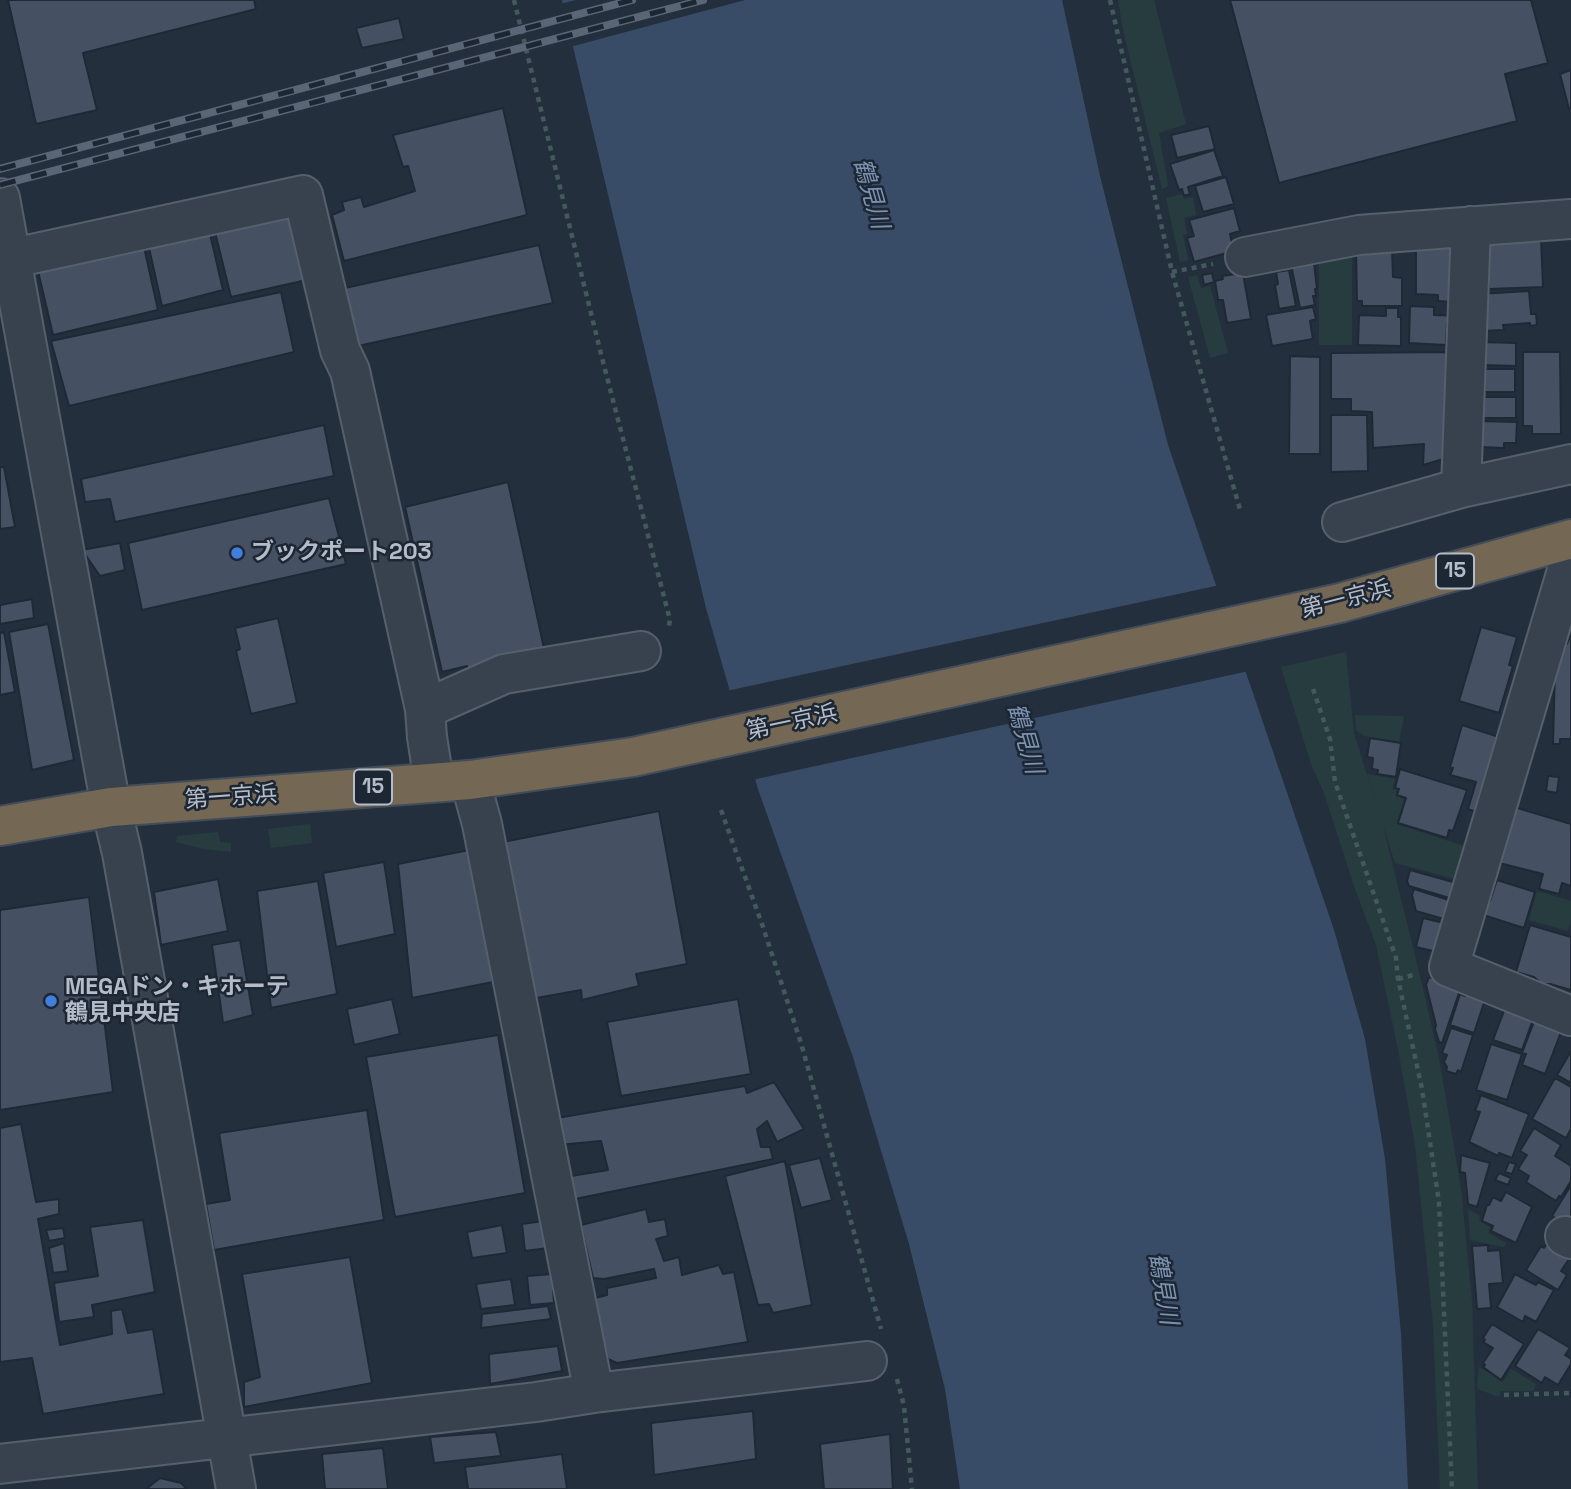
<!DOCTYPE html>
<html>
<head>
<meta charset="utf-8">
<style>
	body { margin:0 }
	canvas { display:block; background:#242f3e }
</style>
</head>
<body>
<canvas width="1571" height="1489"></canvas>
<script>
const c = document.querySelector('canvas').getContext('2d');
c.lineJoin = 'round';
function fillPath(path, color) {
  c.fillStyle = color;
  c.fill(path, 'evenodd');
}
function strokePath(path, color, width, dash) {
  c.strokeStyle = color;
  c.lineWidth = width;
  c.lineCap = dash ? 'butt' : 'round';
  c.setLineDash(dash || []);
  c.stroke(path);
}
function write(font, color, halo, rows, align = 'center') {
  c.font = font + ' "Space Grotesk","Noto Sans JP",sans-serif';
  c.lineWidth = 5;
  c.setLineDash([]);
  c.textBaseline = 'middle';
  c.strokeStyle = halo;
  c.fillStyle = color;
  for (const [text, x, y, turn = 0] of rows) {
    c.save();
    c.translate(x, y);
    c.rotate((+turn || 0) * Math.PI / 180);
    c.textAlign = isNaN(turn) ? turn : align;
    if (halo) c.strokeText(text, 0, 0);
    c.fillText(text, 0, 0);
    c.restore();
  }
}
const green = new Path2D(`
	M1118 0H1154L1186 124 1159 133 1168 186 1162 189 1123 30Z
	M1183 194 1184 199 1193 197 1196 215 1184 218 1187 234 1183 235 1188 260 1180 262 1166 198Z
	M1319 250 1352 251V345H1319Z
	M1197 275 1201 288 1210 286 1228 353 1210 358 1188 277Z
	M1346 652 1354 734 1383 825 1424 993 1439 1058 1461 1188 1472 1301 1478 1489H1440L1433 1324 1415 1145 1398 1049 1376 945 1353 883 1324 793 1311 764 1281 667Z
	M1355 715 1404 716 1399 742 1364 736 1356 730Z
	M1367 774 1395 779 1392 789 1397 790 1396 796 1404 799 1397 824 1473 849 1463 881 1395 863Z
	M310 824 312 843 271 848 268 829Z
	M218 832 220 842 231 843V852L204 849 176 842 177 836Z
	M1537 891 1571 901V920L1568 931 1529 920Z
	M1468 1209 1480 1216 1479 1220 1490 1227 1488 1233 1506 1243 1504 1247 1470 1240Z
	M1479 1367 1503 1382 1511 1369 1536 1384 1533 1391H1501L1499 1397 1480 1390 1477 1387Z`);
const water = new Path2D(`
	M562 0H1062L1100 176 1168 445 1334 930 1365 1039 1385 1159 1401 1334 1408 1489H960L945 1389 909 1244 853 1057 758 789 706 608Z`);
const pier = new Path2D(`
	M576 0H745L570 47 560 4Z
	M1220 585 1249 671 752 780 726 691Z`);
const building = new Path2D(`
	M8 0H254L256 9 83 53 97 110 36 124Z
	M1230 0H1531L1548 63 1505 74 1517 121 1279 183Z
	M399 18 404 39 362 48 356 28Z
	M1571 70V108L1569 109 1560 74Z
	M503 108 527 215 344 261 332 215 344 210 342 202 361 197 364 207 415 191 408 166 403 167 393 135Z
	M1209 126 1215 149 1177 158 1171 135Z
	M1214 150 1223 176 1188 187 1190 194 1184 196 1182 189 1179 190 1170 164Z
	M1226 177 1234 204 1203 212 1195 186Z
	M1234 208 1240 231 1230 234 1234 251 1194 262 1187 238 1194 236 1189 220Z
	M296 215 311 279 231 297 215 232Z
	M210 234 223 290 162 306 149 248Z
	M1541 237 1543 287 1489 289 1488 239Z
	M539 245 553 303 349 348 336 290Z
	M1416 246H1459L1453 302 1438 301V295L1416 294Z
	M144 247 158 310 53 335 38 271Z
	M1356 250H1392L1393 277 1402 278V306H1362V301H1357Z
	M1313 255 1317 289H1315L1316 296H1313L1315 305 1300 308 1290 260Z
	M1289 270 1296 306 1279 309 1275 285 1278 284 1276 272Z
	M1212 273 1214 282 1204 285 1202 275Z
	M1243 273 1251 319 1227 323 1223 300H1218L1215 281 1223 279 1222 276Z
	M1529 291 1531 314H1536L1537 325 1530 326V323L1503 325 1504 330 1482 331 1479 294Z
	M281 292 294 352 69 406 51 341Z
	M1410 306 1434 307V315L1459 316V323H1447L1446 345 1409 343Z
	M1313 307 1316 319 1310 321 1313 339 1272 346 1266 315Z
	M1386 308H1398V317H1401V346L1358 345 1359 315 1386 316Z
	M1481 342 1516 343V366L1481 365Z
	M1453 352 1457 455 1423 465 1424 444 1373 448 1372 412 1351 411V399H1331V353Z
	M1523 352H1560L1561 434H1532V426H1523Z
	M1290 356 1320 357V454H1289Z
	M1482 369H1515V392H1482Z
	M1483 397H1516V418H1483Z
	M1331 415H1367L1368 471 1331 472Z
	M1480 421 1517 422 1516 443H1504V448L1479 447Z
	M324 425 334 476 115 522 110 499 85 502 81 479Z
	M0 467H4L15 527 0 529Z
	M508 482 545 653 468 671 467 666 442 672 405 507Z
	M329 498 346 564 142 610 128 543Z
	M120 543 125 570 100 576 82 550Z
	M32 599 34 618 0 624V605Z
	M278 618 297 703 251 714 236 651 240 649 235 628Z
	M48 624 74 760 32 770 9 632Z
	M1481 627 1517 637 1509 665 1513 666 1499 713 1459 701Z
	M4 632 15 692 0 695V633Z
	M1571 634V739H1560V744H1553L1555 667 1564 644H1567Z
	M1462 725 1502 738 1479 813 1468 809 1476 782 1450 775 1453 768 1450 767Z
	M1370 738 1401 743 1396 777 1377 774 1378 770 1372 769 1373 758 1367 757Z
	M1400 769 1467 790 1453 831 1449 830 1447 838 1398 823 1406 798 1397 795 1399 789 1395 788Z
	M1548 776 1559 777 1557 793 1546 791Z
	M1514 807 1571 824V886L1562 883 1559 894 1539 889 1543 874 1495 862Z
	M659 811 687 964 636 974 639 986 582 1000 581 990 531 999 503 842Z
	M469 850 493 982 412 998 398 864Z
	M384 862 395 934 336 947 323 873Z
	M1410 870 1460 884 1456 900 1409 886 1407 881Z
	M218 879 228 931 161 945 154 892Z
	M1497 880 1535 892 1524 928 1480 914 1485 899 1490 901Z
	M318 881 337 994 271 1008 257 891Z
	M1414 889 1455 902 1447 920 1416 911 1412 895Z
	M89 897 113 1092 0 1110V910Z
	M1423 918 1448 924 1441 953 1416 947Z
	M1530 925 1571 937V990L1550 984H1542L1534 977 1516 972Z
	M240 940 253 1015 223 1023 212 945Z
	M1429 977 1461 987 1442 1043 1439 1042 1435 1029 1436 1025 1426 985Z
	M1467 991 1486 997 1474 1033 1450 1025 1460 994 1465 996Z
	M392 999 400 1034 354 1045 347 1009Z
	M738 999 751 1074 621 1096 607 1022Z
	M1507 1003 1535 1014 1522 1050 1493 1040Z
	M1535 1019 1561 1032 1545 1074 1522 1065 1526 1054 1522 1053Z
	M1451 1028 1473 1035 1461 1072 1458 1070 1456 1074 1446 1071 1447 1067 1444 1062 1447 1055 1442 1053Z
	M498 1035 525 1193 395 1217 366 1057Z
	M1491 1044 1522 1054 1507 1100 1476 1090Z
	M1571 1051V1083L1557 1075Z
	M1555 1078 1571 1087V1129L1566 1138 1532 1119Z
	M774 1082 804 1129 777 1142 767 1121 757 1129 761 1147H770L773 1159 570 1200 565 1177 608 1170 601 1141 558 1145 557 1118 745 1086 747 1093Z
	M1481 1095 1529 1114 1512 1158 1499 1153 1498 1156 1469 1142 1480 1112 1475 1111Z
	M367 1110 384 1220 214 1250 206 1204 230 1200 219 1133Z
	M21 1124 36 1202 59 1199V1214L38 1219 60 1345 112 1334 111 1311 122 1309 128 1333 153 1329 164 1394 43 1414 32 1358 0 1362V1128Z
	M1534 1128 1561 1145 1555 1156 1571 1166V1181L1561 1197 1559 1196 1556 1201 1526 1182 1529 1176 1518 1169 1527 1155 1520 1151Z
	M1461 1155 1490 1163 1477 1207 1468 1204 1465 1173 1460 1172Z
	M820 1158 832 1200 801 1208 789 1165Z
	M785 1161 812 1305 773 1313 769 1304 758 1305 725 1176Z
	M1509 1162 1516 1164 1512 1174 1505 1172Z
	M1499 1173 1511 1178 1508 1185 1495 1180Z
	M1571 1185V1228L1552 1216Z
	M1506 1192 1532 1207 1516 1243 1491 1231 1493 1226 1482 1221 1487 1205H1489L1493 1197 1501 1201Z
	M646 1209 649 1222 665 1219 668 1236 656 1239 664 1261 679 1257 682 1275 719 1265 723 1274 734 1272 748 1342 617 1363 606 1358 595 1298 607 1295V1288L656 1278 654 1269 604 1279 593 1278 581 1225Z
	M143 1220 155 1292 92 1305 94 1317 59 1322 54 1283 98 1276 90 1227Z
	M544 1221 548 1248 525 1251 522 1224Z
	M502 1225 507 1253 472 1258 467 1232Z
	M63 1228 65 1238 49 1241 46 1230Z
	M1549 1240 1571 1256 1561 1271 1567 1275 1558 1290 1526 1270 1541 1246 1544 1248Z
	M64 1243 68 1271 53 1273 49 1248Z
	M1488 1245V1251L1500 1250 1503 1283 1489 1284 1491 1308 1477 1309 1472 1246Z
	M350 1257 372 1383 244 1407V1382L260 1377 242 1274Z
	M552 1274 554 1303 530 1305 527 1276Z
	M1515 1274 1536 1285 1538 1282 1554 1290 1536 1322 1525 1316 1523 1322 1497 1307Z
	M511 1279 515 1305 481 1309 476 1284Z
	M548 1306 551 1319 481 1328 482 1314Z
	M1492 1324 1524 1344 1501 1380 1483 1367 1485 1365 1483 1363 1493 1348 1483 1342 1485 1340 1483 1338Z
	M1538 1329 1570 1348 1565 1355 1571 1359V1364L1558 1385 1545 1377 1542 1383 1515 1366Z
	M558 1346 562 1371 490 1384 489 1354Z
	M753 1411 756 1459 654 1475 651 1423Z
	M496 1432 501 1456 434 1463 430 1437Z
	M890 1434 893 1489H824L820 1444Z
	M383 1448 388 1489H325L322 1454Z
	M562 1454 567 1489H468L465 1467Z
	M160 1478 181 1483 187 1489H146Z`);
const path = new Path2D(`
	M514 0 601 354 670 620 668 630
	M1110 0 1172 272 1241 513
	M1172 272 1213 264
	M1313 689 1330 739 1335 782 1396 958 1398 979 1422 1089 1439 1202 1452 1489
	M721 810 763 927 801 1043 881 1329
	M1398 979 1417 974
	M897 1379 904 1406 912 1489
	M1504 1395 1571 1393`);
const minor = new Path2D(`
	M0 198 111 807 122 853 236 1489
	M1245 257 1359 235 1571 219
	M0 261 303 195 340 350 350 371 425 709 427 737 434 782
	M1461 488 1471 226
	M1342 522 1461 488 1571 464
	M1571 557 1449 967 1571 1016
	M425 709 504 674 641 651
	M470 780 482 824 594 1393
	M1565 1236 1571 1239
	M0 1464 536 1402 594 1393 867 1361`);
const highway = new Path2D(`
	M0 826 111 807 470 780 633 757 1340 603 1571 539`);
const rail = new Path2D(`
	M0 169 632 0
	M0 185 703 0`);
const markers = [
	[237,553,7,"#3f7fe0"],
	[51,1001,7,"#3f7fe0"]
];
const shields = [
	[1455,571,38],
	[373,787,38]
];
const shieldNames = [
	["15",1455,571],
	["15",373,787]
];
const poiNames = [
	["ブックポート203",251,553],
	["MEGAドン・キホーテ",65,988],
	["鶴見中央店",65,1014]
];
const streetNames = [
	["第一京浜",1346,600,-14],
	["第一京浜",792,723,-12],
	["第一京浜",231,798,-4]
];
const waterNames = [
	["鶴見川",870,194,74],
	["鶴見川",1024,739,74],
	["鶴見川",1162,1289,80]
];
fillPath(green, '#263c3f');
fillPath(water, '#394c67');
fillPath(pier, '#242f3e');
fillPath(building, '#455162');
strokePath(building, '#1f2835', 2);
strokePath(minor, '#565f6c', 42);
strokePath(highway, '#434c59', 42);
strokePath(path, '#44595c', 4.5, [5, 5]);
strokePath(minor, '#38414e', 38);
strokePath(highway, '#746855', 38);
strokePath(rail, '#5a6575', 8);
strokePath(rail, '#1d2633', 5, [16]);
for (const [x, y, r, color] of markers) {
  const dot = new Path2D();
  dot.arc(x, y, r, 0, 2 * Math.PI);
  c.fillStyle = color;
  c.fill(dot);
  strokePath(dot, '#1d2633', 2.5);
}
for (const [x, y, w] of shields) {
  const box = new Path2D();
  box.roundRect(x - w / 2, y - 17.5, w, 35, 5);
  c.fillStyle = '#1d2633';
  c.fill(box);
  strokePath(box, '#b4bcc9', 2);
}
write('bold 21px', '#b4bcc9', null, shieldNames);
write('bold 23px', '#b4bcc9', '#1d2633', poiNames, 'left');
write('23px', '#b4bcc9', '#1d2633', streetNames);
write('italic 24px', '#7c92b1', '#1d2633', waterNames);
</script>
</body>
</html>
